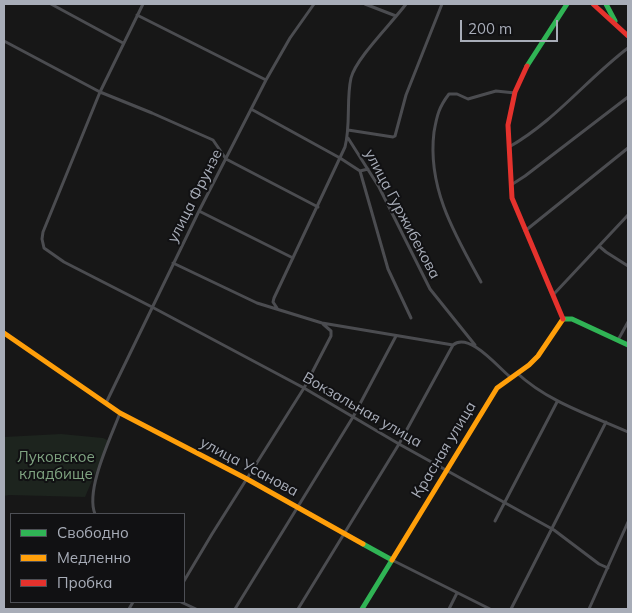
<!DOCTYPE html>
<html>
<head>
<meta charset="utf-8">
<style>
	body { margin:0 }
	#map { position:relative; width:632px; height:613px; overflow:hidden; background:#171717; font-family:Mulish,sans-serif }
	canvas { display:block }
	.frame { position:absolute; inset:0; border:5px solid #a8adb8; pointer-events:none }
	.legend { position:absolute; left:10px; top:513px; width:175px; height:90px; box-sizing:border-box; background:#111113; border:1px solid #4d4f55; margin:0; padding:6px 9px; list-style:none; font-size:15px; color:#a8adb8 }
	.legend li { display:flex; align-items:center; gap:10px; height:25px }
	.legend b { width:25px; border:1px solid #4d4f55 }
	.scale { position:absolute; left:460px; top:20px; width:98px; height:22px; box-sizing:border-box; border:2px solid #a8adb8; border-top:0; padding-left:6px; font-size:15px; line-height:18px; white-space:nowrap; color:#a8adb8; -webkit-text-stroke:4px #111113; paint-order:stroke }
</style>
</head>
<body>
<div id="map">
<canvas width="632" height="613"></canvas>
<div class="frame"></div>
<ul class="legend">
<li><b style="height:6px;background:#30b455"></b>Свободно</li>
<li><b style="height:6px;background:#ff9f0a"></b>Медленно</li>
<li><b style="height:6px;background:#e5322d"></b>Пробка</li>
</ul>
<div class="scale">200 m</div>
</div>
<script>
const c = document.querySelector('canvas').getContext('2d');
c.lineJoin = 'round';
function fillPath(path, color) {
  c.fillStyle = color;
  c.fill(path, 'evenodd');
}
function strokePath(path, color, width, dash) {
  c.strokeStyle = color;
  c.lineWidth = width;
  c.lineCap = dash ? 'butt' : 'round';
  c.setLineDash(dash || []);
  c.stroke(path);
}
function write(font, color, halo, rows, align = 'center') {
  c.font = font + ' Mulish,sans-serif';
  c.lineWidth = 4;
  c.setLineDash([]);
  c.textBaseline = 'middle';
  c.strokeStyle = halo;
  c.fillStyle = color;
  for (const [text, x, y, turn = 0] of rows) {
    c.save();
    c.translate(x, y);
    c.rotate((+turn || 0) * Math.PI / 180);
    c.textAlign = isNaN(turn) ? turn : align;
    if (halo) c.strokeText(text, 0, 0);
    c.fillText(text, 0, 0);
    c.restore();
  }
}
const green = new Path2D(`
	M61 434 103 438 109 441 85 497 9 495 4 496V437Z`);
const street = new Path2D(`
	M51 4 123 43
	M143 4 100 92 43 232 42 239 44 248 64 262 152 307 304 388 399 444 554 530 599 564 608 568
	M365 4 396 16
	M137 15 266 80
	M4 41 100 92 152 113 213 140 226 159 318 207
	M251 109 340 158 360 171 368 169
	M348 130 393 137 395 136 406 95 442 4
	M348 138 379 187 430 289 475 345
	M509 147C555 121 587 79 628 48
	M360 171 388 269 411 318
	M511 185 525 176 628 97
	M199 211 293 258
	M525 231 628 148
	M599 246 606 252 628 266
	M173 263 257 303 322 323 453 345C469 332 497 366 509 376
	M481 282C455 235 427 188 434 132 437 115 439 107 449 94H457L468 99 496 91 515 93
	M553 295 628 215
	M277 308 273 302 274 298 345 147C351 124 346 100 351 78 356 58 392 23 406 4
	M618 340 628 322
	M517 373C548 402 590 415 628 432
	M106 403 199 211 266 80 290 38 314 4
	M95 514C85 490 111 437 120 413
	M495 521 557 402
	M392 560 490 609
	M184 581 212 534 304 388 331 336V331L323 324
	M181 602 196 609
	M129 609 133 602
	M235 609 353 417 396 336
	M298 609 399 444 453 345
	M449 609 457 593
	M511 609 606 422
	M589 609 628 522`);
const fast = new Path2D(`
	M606 4 615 21
	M527 66 567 4
	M563 319H572L628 345
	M362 609 392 560 363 544`);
const slow = new Path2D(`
	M4 333 120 413 247 479 363 544
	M392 560 497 388 529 365 538 356 563 319`);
const jam = new Path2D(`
	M593 4 628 36
	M527 66 515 92 508 125 512 198 563 319`);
const streetNames = [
	["улица Фрунзе",195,196,-63],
	["улица Гуржибекова",402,214,62],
	["Вокзальная улица",362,410,30],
	["Красная улица",444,450,-59],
	["улица Усанова",249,467,28]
];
const parkNames = [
	["Луковское",56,457],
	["кладбище",56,474]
];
fillPath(green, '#1d241e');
strokePath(street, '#4b4c50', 3);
strokePath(fast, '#30b455', 5);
strokePath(slow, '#ff9f0a', 5);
strokePath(jam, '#e5322d', 5);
write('15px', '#a8adb8', '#111113', streetNames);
write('15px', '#7fa381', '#111113', parkNames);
</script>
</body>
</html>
